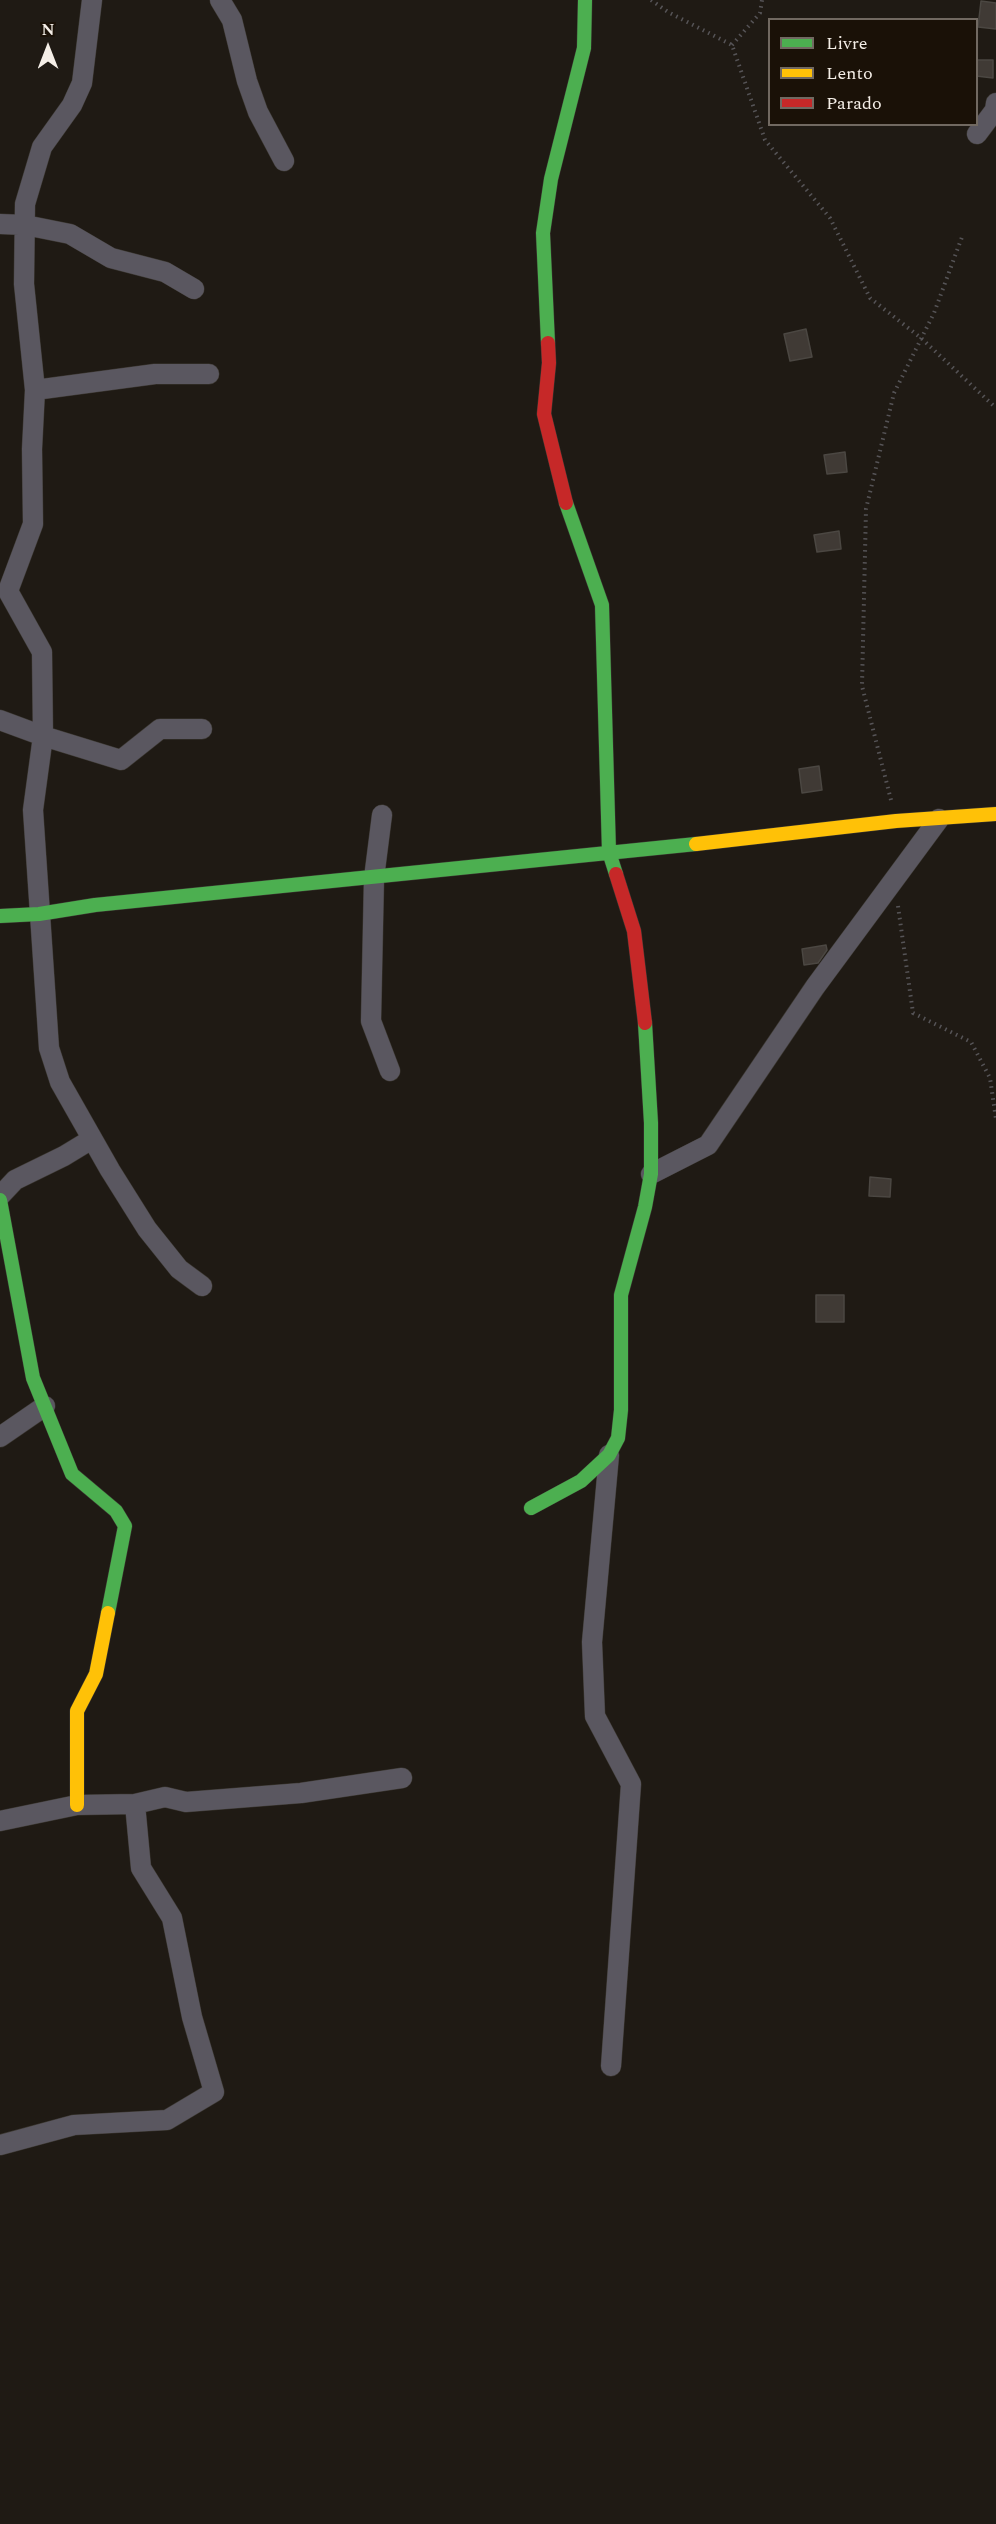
<!DOCTYPE html>
<html>
<head>
<meta charset="utf-8">
<style>
	body { margin:0 }
	#map { position:relative; width:996px; height:2524px; overflow:hidden; background:#1f1a14; font-family:Spectral,serif }
	canvas { display:block }
	.legend { position:absolute; left:768px; top:18px; width:210px; height:108px; box-sizing:border-box; background:#1a1107; border:2px solid #716961; margin:0; padding:8px 10px; list-style:none; font-size:18px; color:#f4eee7 }
	.legend li { display:flex; align-items:center; gap:12px; height:30px }
	.legend b { width:30px; border:2px solid #716961 }
	.north { position:absolute; left:18px; top:18px; width:60px; height:60px; -webkit-text-stroke:4px #1a1107; paint-order:stroke; rotate:0deg; font-size:16px; font-weight:700; line-height:24px; text-align:center; color:#f4eee7 }
	.north::after { content:''; display:block; margin:auto; width:21px; height:27px; background:#f4eee7; clip-path:polygon(50% 0,100% 100%,50% 72%,0 100%) }
</style>
</head>
<body>
<div id="map">
<canvas width="996" height="2524"></canvas>
<ul class="legend">
<li><b style="height:8px;background:#4caf50"></b>Livre</li>
<li><b style="height:8px;background:#ffc107"></b>Lento</li>
<li><b style="height:8px;background:#c62828"></b>Parado</li>
</ul>
<div class="north">N</div>
</div>
<script>
const c = document.querySelector('canvas').getContext('2d');
c.lineJoin = 'round';
function fillPath(path, color) {
  c.fillStyle = color;
  c.fill(path, 'evenodd');
}
function strokePath(path, color, width, dash) {
  c.strokeStyle = color;
  c.lineWidth = width;
  c.lineCap = dash ? 'butt' : 'round';
  c.setLineDash(dash || []);
  c.stroke(path);
}
const building = new Path2D(`
	M981 1 996 3V29L978 27Z
	M976 60H993V78L976 76Z
	M806 329 812 357 790 361 784 334Z
	M845 452 847 472 827 474 824 455Z
	M839 531 841 549 817 552 814 535Z
	M819 766 822 790 802 793 799 769Z
	M826 945 827 950 818 963 804 965 802 949Z
	M870 1177 891 1179 890 1197 869 1196Z
	M816 1295H844V1322H816Z`);
const path = new Path2D(`
	M651 0 668 12 732 45 765 140 830 218 870 298 921 338 996 408
	M732 45 760 13 762 0
	M891 800 862 686 866 509 894 393 934 313 962 237
	M898 906 913 1013 971 1042 990 1078 996 1119`);
const street = new Path2D(`
	M92 0 82 83 72 105 42 147 25 204 24 284 35 390 155 374H209
	M220 0 232 20 247 81 258 112 284 161
	M977 134 995 110 996 103
	M0 224 25 225 70 234 111 258 165 272 194 289
	M35 390 32 449 33 524 8 591 42 652 43 736 121 760 160 729H202
	M0 720 43 736 33 810 49 1048 60 1082 110 1170 147 1229 179 1269 202 1286
	M382 815 374 878 371 1021 390 1071
	M651 1174 708 1145 815 987 939 819
	M0 1196 15 1180 64 1156 92 1139
	M0 1437 45 1406
	M609 1455 592 1642 595 1716 631 1784 611 2066
	M0 1821 77 1805 135 1804 165 1797 186 1802 301 1793 402 1778
	M0 2145 74 2125 167 2120 214 2092 192 2017 172 1918 141 1868 135 1804`);
const fast = new Path2D(`
	M548 343 543 233 551 179 584 48 585 0
	M566 503 602 605 609 852 616 874
	M0 916 39 914 95 905 696 844
	M0 1200 33 1378 72 1474 116 1511 125 1526 108 1613
	M531 1508 581 1481 609 1455 618 1438 621 1410V1295L645 1207 651 1174V1123L645 1023`);
const slow = new Path2D(`
	M696 844 896 821 996 814
	M77 1805V1711L96 1674 108 1613`);
const jam = new Path2D(`
	M548 343 549 363 544 414 566 503
	M616 874 634 931 645 1023`);
fillPath(building, '#403a35');
strokePath(building, '#4b4742', 1.5);
strokePath(street, '#3c3832', 21);
strokePath(fast, '#3c3832', 15);
strokePath(slow, '#3c3832', 15);
strokePath(jam, '#3c3832', 15);
strokePath(path, '#565457', 4, [1.5, 4.5]);
strokePath(street, '#5a5760', 20);
strokePath(fast, '#4caf50', 14);
strokePath(slow, '#ffc107', 14);
strokePath(jam, '#c62828', 14);
</script>
</body>
</html>
